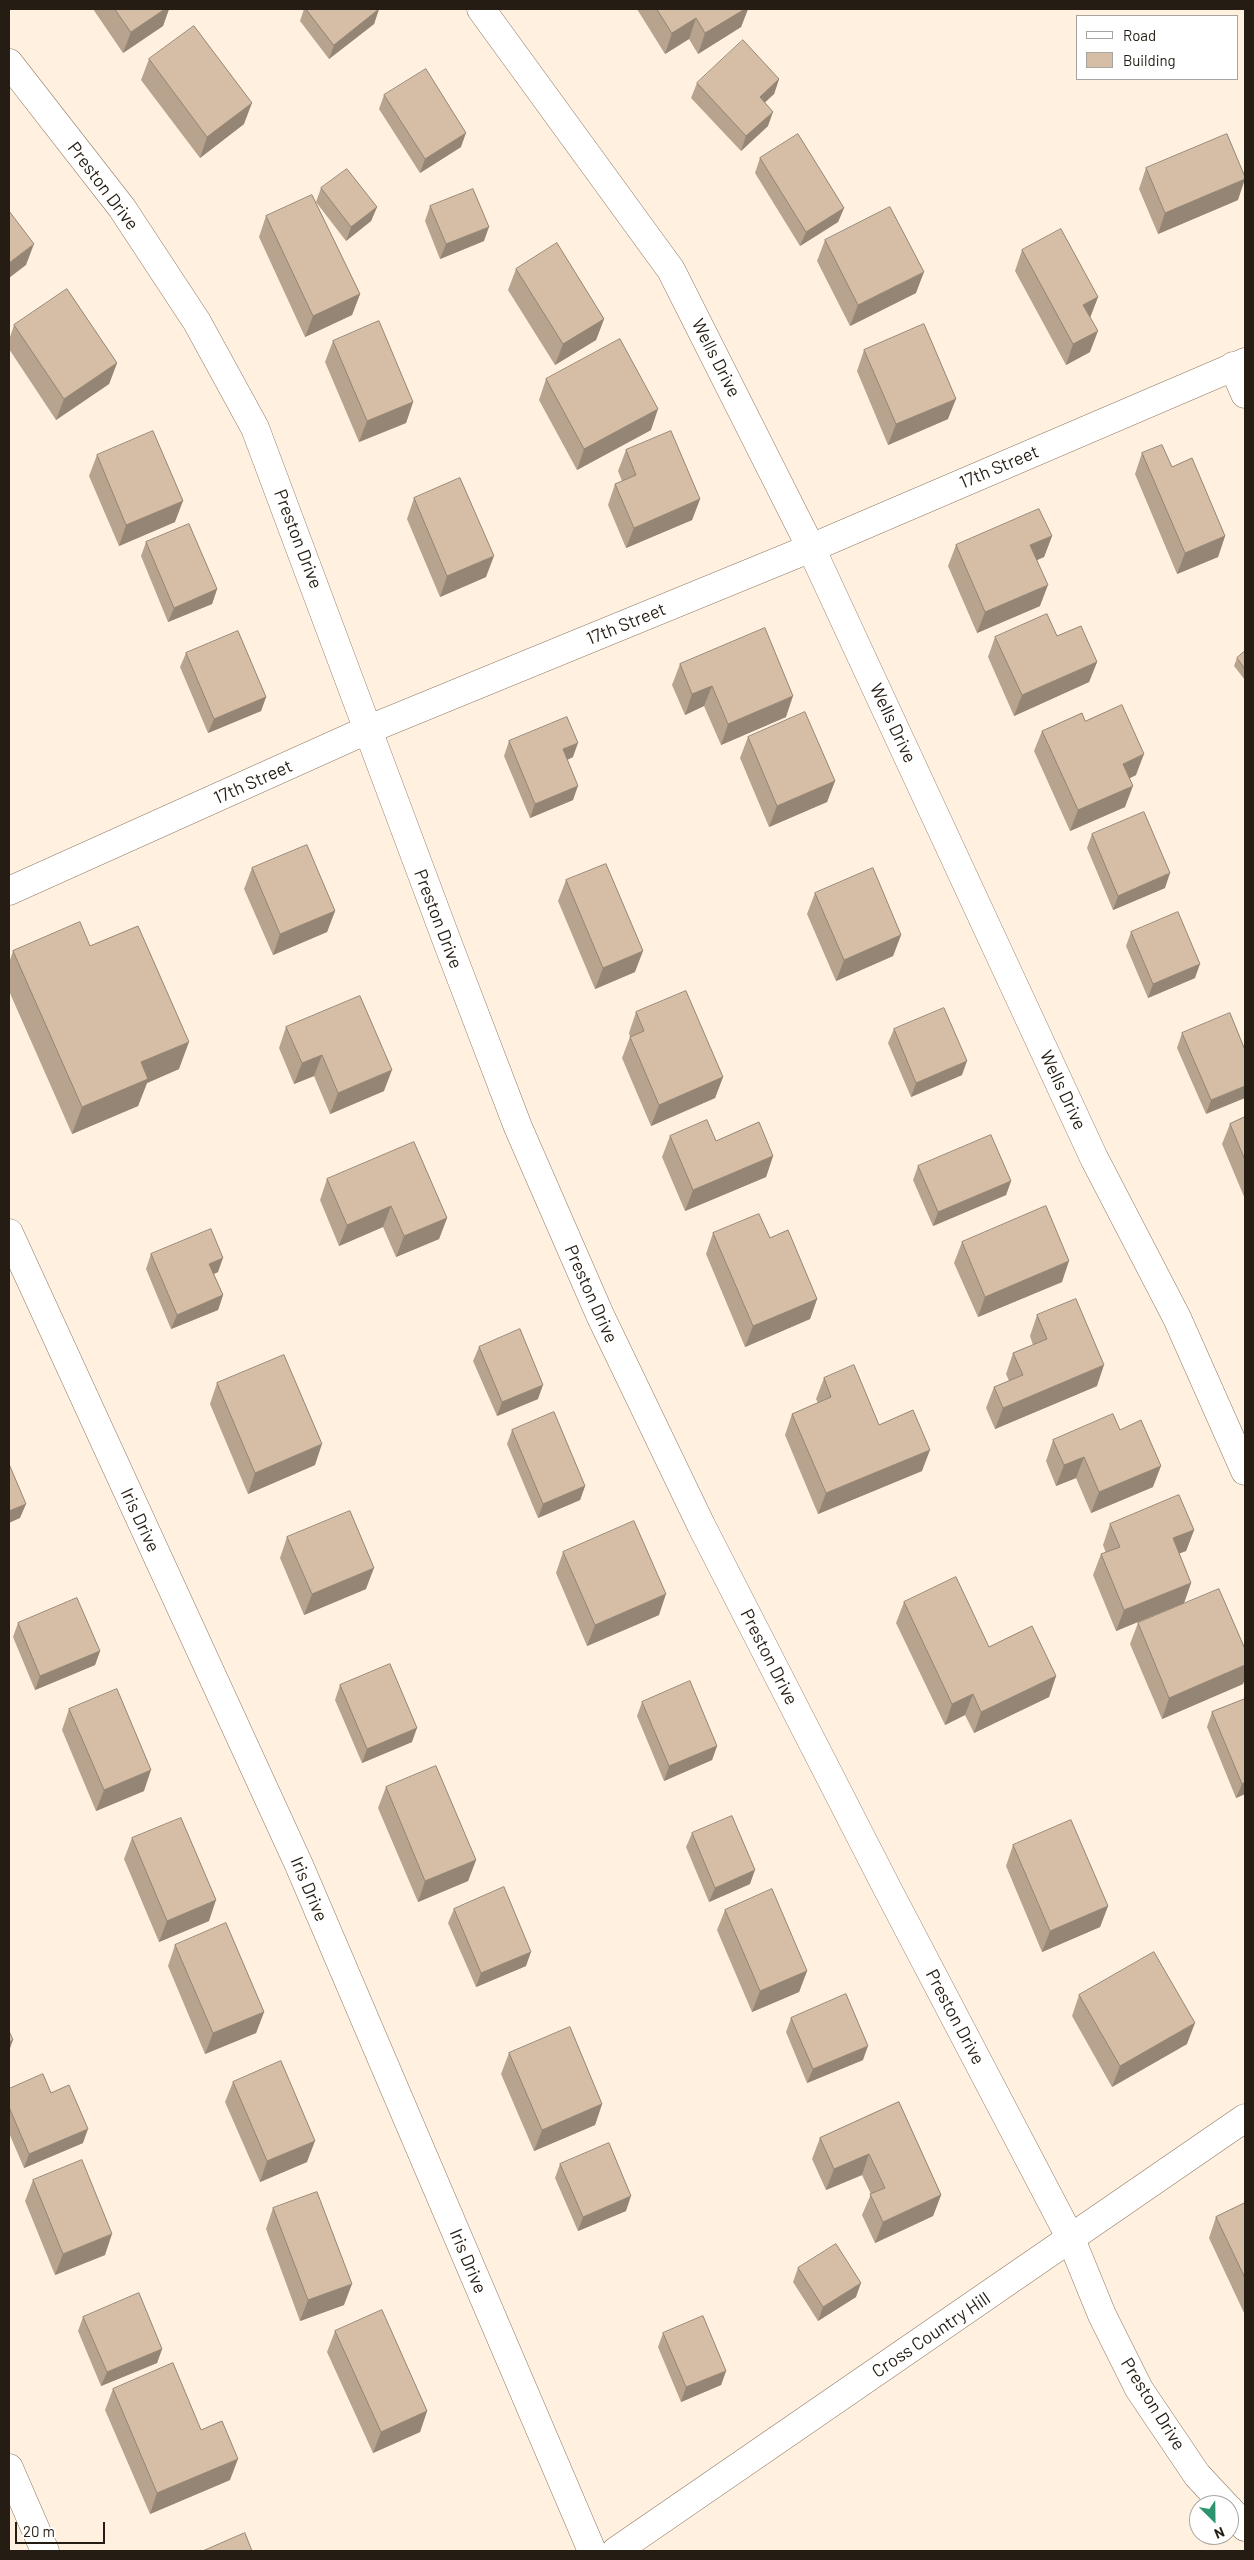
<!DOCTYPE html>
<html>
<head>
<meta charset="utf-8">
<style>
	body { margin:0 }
	#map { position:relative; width:1254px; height:2560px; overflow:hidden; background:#fff0e0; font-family:Barlow,sans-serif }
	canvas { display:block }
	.frame { position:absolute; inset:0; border:10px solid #251d13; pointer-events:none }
	.legend { position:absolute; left:1076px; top:15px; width:162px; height:65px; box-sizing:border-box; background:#fff; border:1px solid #a8a5a1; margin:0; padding:6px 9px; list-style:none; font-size:15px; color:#251d13 }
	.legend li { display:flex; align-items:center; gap:10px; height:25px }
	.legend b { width:25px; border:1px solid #a8a5a1 }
	.north { position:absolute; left:1189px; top:2495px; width:50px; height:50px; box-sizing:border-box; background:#fff; border:1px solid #a8a5a1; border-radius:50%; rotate:157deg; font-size:14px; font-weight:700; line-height:20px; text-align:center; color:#251d13 }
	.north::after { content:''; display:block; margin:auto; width:18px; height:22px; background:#2d9470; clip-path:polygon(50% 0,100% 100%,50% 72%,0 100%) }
	.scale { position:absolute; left:15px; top:2522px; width:90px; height:22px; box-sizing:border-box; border:2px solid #251d13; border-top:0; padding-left:6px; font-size:15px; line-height:18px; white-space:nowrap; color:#251d13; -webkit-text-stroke:4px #fff; paint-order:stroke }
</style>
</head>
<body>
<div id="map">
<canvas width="1254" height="2560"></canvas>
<div class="frame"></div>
<ul class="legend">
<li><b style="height:6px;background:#fff"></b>Road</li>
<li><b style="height:14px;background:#d5bea5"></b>Building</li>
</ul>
<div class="north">N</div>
<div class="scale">20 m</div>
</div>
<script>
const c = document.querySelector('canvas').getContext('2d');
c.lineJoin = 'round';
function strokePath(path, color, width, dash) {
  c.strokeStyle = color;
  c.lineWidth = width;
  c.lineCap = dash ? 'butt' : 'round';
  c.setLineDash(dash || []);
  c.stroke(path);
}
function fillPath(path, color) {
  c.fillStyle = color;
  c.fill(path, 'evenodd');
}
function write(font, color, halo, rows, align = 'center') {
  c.font = font + ' Barlow,sans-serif';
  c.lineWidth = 4;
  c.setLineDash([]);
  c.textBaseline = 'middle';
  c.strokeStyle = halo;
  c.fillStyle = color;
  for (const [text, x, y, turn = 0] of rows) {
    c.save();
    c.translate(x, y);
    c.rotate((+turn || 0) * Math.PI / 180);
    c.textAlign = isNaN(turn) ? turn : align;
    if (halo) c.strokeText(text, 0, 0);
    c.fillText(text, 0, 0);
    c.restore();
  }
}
const minor = new Path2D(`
	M481 9 671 270 811 548 1094 1158 1177 1318 1245 1471
	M9 63 122 208 197 322 255 428 448 944 518 1127 600 1315 701 1525 887 1888 1071 2239 1102 2315 1139 2389 1197 2475 1225 2505
	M1233 366 1245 394
	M9 891 367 730 811 548 1245 362
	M9 1233 299 1865 592 2551
	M9 2468 45 2551
	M1229 2509 1245 2527
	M616 2551 1245 2118`);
const wall = new Path2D(`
	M93 9H169L163 26 123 53Z
	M304 9H379L374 24 329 59 300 21Z
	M637 9H748L741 27 698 54 689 39 665 54Z
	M149 59 244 124 200 158 141 80Z
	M779 79 774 94 764 102 768 126 741 151 691 98 697 83Z
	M384 95 461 147 420 173 379 109Z
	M760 158 844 208 838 222 800 246 755 173Z
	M1146 168 1238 200 1158 234 1139 189Z
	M321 188 377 207 371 221 346 241 316 202Z
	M430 206 484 241 440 259 425 221Z
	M266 216 360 294 352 315 305 337 259 237Z
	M825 240 916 293 850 326 817 261Z
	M1022 250 1098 297 1090 317V352L1066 365 1015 271Z
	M516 269 604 319 596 340 555 365 508 290Z
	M14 325 117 363 109 384 56 420 9 349V340Z
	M333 341 413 402 406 423 359 442 325 362Z
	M864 350 948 419 888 445 857 371Z
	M546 379 651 430 577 470 539 400Z
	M626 450 700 499 692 520 626 548 608 505 615 484 622 481 618 471Z
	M1142 453 1172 467 1225 536 1218 557 1177 574 1135 474Z
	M97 455 175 522 119 546 89 476Z
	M414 498 486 577 440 597 407 519Z
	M1052 536 1044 557 1037 560 1040 606 977 633 948 566 956 545Z
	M146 542 217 589 212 604 168 622 141 556Z
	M995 637 1097 662 1089 682 1014 716 988 657Z
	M1245 651V680L1234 666 1237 658Z
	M186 653 266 697 261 711 208 733 180 667Z
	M680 664 786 717 721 745 704 706 685 715 672 685Z
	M1085 721 1136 775 1130 778 1125 807 1070 831 1034 751 1042 731Z
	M748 737 835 781 827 802 769 827 740 758Z
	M509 741 573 757 567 760 573 800 530 818 504 756Z
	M1092 834 1165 888 1113 910 1087 848Z
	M252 868 335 911 327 932 273 955 244 889Z
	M566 880 635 972 595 989 558 901Z
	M815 893 901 935 893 956 836 981 807 914Z
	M1131 932 1195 978 1148 998 1126 946Z
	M90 946 179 1069 147 1083 138 1106 72 1134 9 991V963L13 951Z
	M636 1012 723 1077 715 1098 651 1126 622 1058 630 1037 629 1033Z
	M286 1027 384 1091 330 1114 314 1076 294 1084 279 1048Z
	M894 1029 962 1075 911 1097 888 1043Z
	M1182 1033 1245 1050 1206 1114 1177 1048Z
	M1245 1117V1199L1222 1144 1230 1124Z
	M670 1136 716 1141 773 1156 766 1177 685 1211 662 1157Z
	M918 1166 1011 1181 1006 1195 933 1226 913 1180Z
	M327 1179 447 1218 439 1239 396 1257 383 1227 339 1246 320 1200Z
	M713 1233 817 1299 810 1319 745 1347 706 1254Z
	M962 1242 1062 1282 978 1317 954 1263Z
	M151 1254 218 1272 214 1274 223 1295 218 1310 171 1329 146 1269Z
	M1037 1315 1097 1386 995 1429 986 1408 994 1387 1009 1381 1006 1374 1013 1353 1033 1345 1030 1336Z
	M479 1347 538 1399 497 1416 473 1361Z
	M824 1378 879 1425 922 1471 818 1514 785 1435 792 1414 818 1403 816 1399Z
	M217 1383 315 1465 248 1494 210 1404Z
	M512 1430 585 1486 580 1500 538 1518 507 1444Z
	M1120 1430 1153 1487 1091 1513 1076 1478 1056 1486 1046 1461 1053 1440Z
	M1110 1524 1194 1530 1186 1551 1179 1553 1191 1583 1184 1603 1116 1631 1093 1575 1101 1554 1106 1553 1103 1545Z
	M287 1537 366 1589 304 1615 280 1558Z
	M563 1552 659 1615 587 1646 556 1573Z
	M904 1602 989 1647 1056 1676 1049 1697 974 1733 965 1715 945 1725 896 1623Z
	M18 1623 100 1651 95 1665 35 1690 13 1637Z
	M1138 1623 1243 1684 1162 1719 1130 1644Z
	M340 1685 412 1742 362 1763 335 1700Z
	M1245 1699V1794L1236 1798 1207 1727 1212 1712Z
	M642 1702 717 1746 712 1760 664 1781 637 1716Z
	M69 1709 144 1791 96 1811 62 1730Z
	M386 1787 476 1860 468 1881 418 1902 378 1808Z
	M692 1833 750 1884 709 1902 686 1847Z
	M132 1838 209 1921 159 1942 124 1859Z
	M1013 1845 1108 1906 1100 1927 1042 1952 1006 1866Z
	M454 1909 526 1966 476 1987 448 1923Z
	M725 1910 807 1971 799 1992 752 2012 717 1930Z
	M175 1945 264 2012 256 2033 205 2054 168 1966Z
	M1079 1995 1187 2044 1112 2087 1072 2016Z
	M791 2018 863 2060 807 2083 786 2032Z
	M509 2053 602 2104 595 2125 534 2151 501 2074Z
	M233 2082 307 2162 260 2182 225 2102Z
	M9 2089 51 2093 83 2143 24 2168 9 2133Z
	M899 2102 941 2195 933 2216 875 2243 862 2215 871 2194 862 2175 826 2190 812 2159 820 2138Z
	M560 2164 626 2211 578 2231 555 2178Z
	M33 2180 105 2255 55 2275 25 2201Z
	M1245 2203V2315L1209 2238 1216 2217Z
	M273 2208 344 2305 300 2321 266 2229Z
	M798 2268 856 2297 818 2321 793 2282Z
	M83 2317 162 2349 157 2363 101 2386 78 2331Z
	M335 2331 427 2411 420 2432 373 2453 327 2352Z
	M663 2333 726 2371 721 2385 681 2402 658 2347Z
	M113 2389 201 2430 230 2480 150 2514 105 2410Z`);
const shadedWall = new Path2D(`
	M165 9H169L163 26 123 53 131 32Z
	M379 9 374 24 329 59 334 45Z
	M745 9H748L741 27 698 54 705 33Z
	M696 18 689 39 665 54 672 33Z
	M779 79 774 94 755 112 760 97Z
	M252 103 244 124 200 158 207 137Z
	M773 112 768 126 741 151 746 136Z
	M466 133 461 147 420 173 425 159Z
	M1245 179 1238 200 1158 234 1165 213Z
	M377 207 371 221 346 241 351 227Z
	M844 208 838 222 800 246 806 232Z
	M489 227 484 241 440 259 446 244Z
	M34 244 26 265 9 278V263Z
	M924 272 916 293 850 326 858 305Z
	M360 294 352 315 305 337 313 316Z
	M1098 297 1090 318 1083 305Z
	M604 319 596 340 555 365 563 344Z
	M1098 331 1090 352 1066 365 1073 344Z
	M117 363 109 384 56 420 64 399Z
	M956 399 948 419 888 445 896 424Z
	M413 402 406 423 359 442 367 421Z
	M658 409 651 430 577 470 584 449Z
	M700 499 692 520 626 548 634 528Z
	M183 501 175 522 119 546 126 525Z
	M1052 536 1044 557 1023 566 1030 545Z
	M1225 536 1218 557 1177 574 1185 553Z
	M494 556 486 577 440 597 447 576Z
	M1048 585 1040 606 977 633 985 612Z
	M217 589 212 604 168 622 174 608Z
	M1097 662 1089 682 1014 716 1022 695Z
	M712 686 704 706 685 715 692 694Z
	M793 696 786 717 721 745 728 724Z
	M266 697 261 711 208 733 214 719Z
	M578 743 573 757 558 764 563 749Z
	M1144 754 1136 775 1116 785 1123 764Z
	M835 781 827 802 769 827 777 806Z
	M578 786 573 800 530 818 535 804Z
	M1133 786 1125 807 1070 831 1078 810Z
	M1170 873 1165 888 1113 910 1118 896Z
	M335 911 327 932 273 955 280 934Z
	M901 935 893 956 836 981 844 960Z
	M643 951 635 972 595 989 603 968Z
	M1200 964 1195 978 1148 998 1153 984Z
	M189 1042 179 1069 147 1083 138 1106 72 1134 82 1107 141 1062Z
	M322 1055 314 1076 294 1084 302 1063Z
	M967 1061 962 1075 911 1097 916 1083Z
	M392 1070 384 1091 330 1114 338 1093Z
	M723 1077 715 1098 651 1126 659 1105Z
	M1245 1086V1098L1206 1114 1211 1100Z
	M773 1156 766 1177 685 1211 693 1190Z
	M1011 1181 1006 1195 933 1226 938 1212Z
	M391 1206 383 1227 339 1246 347 1225Z
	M447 1218 439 1239 396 1257 404 1236Z
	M223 1258 218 1272 204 1278 209 1264Z
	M1069 1261 1062 1282 978 1317 985 1297Z
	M223 1295 218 1310 171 1329 177 1315Z
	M817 1299 810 1319 745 1347 753 1326Z
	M1104 1365 1097 1386 995 1429 1003 1408Z
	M543 1385 538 1399 497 1416 502 1402Z
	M322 1444 315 1465 248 1494 255 1473Z
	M930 1450 922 1471 818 1514 826 1493Z
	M1084 1457 1076 1478 1056 1486 1064 1465Z
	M1161 1466 1153 1487 1091 1513 1099 1492Z
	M585 1486 580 1500 538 1518 543 1504Z
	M26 1504 20 1518 9 1523V1511Z
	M1194 1530 1186 1551 1165 1559 1173 1538Z
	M374 1568 366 1589 304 1615 312 1594Z
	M1191 1583 1184 1603 1116 1631 1124 1610Z
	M666 1594 659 1615 587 1646 595 1625Z
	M100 1651 95 1665 35 1690 40 1676Z
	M1245 1665V1679L1243 1684 1162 1719 1169 1698Z
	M1056 1676 1049 1697 974 1733 981 1712Z
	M973 1694 965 1715 945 1725 952 1704Z
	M417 1728 412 1742 362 1763 367 1749Z
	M717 1746 712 1760 664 1781 669 1766Z
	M151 1770 144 1791 96 1811 104 1790Z
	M1245 1782V1794L1236 1798 1242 1784Z
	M476 1860 468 1881 418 1902 425 1881Z
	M755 1870 750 1884 709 1902 715 1888Z
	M216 1900 209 1921 159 1942 167 1921Z
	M1108 1906 1100 1927 1042 1952 1050 1931Z
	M531 1952 526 1966 476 1987 481 1973Z
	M807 1971 799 1992 752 2012 760 1991Z
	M264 2012 256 2033 205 2054 213 2033Z
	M1195 2023 1187 2044 1112 2087 1120 2066Z
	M13 2040 9 2051V2042Z
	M868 2046 863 2060 807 2083 813 2069Z
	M602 2104 595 2125 534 2151 542 2130Z
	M88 2129 83 2143 24 2168 29 2154Z
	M315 2141 307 2162 260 2182 267 2161Z
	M869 2154 862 2175 826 2190 834 2169Z
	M941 2195 933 2216 875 2243 883 2222Z
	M631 2196 626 2211 578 2231 583 2217Z
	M112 2234 105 2255 55 2275 63 2254Z
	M861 2283 856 2297 818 2321 823 2307Z
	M352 2284 344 2305 300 2321 308 2300Z
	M162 2349 157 2363 101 2386 107 2372Z
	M726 2371 721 2385 681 2402 686 2387Z
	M427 2411 420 2432 373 2453 381 2432Z
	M238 2459 230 2480 150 2514 157 2493Z`);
const building = new Path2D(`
	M115 9H165L131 32Z
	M306 9H379L334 45Z
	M657 9H745L705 33 696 18 672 33Z
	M194 26 252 103 207 137 149 59Z
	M743 40 779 79 760 97 773 112 746 136 697 83Z
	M426 69 466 133 425 159 384 95Z
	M798 134 844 208 806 232 760 158Z
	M1227 134 1245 177V179L1165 213 1146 168Z
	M347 169 377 207 351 227 321 188Z
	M473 189 489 227 446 244 430 206Z
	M312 195 360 294 313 316 266 216Z
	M890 207 924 272 858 305 825 240Z
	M9 211 34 244 9 263Z
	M1061 229 1098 297 1083 305 1098 331 1073 344 1022 250Z
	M557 243 604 319 563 344 516 269Z
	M67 289 117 363 64 399 14 325Z
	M379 321 413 402 367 421 333 341Z
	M924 324 956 399 896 424 864 350Z
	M620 339 658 409 584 449 546 379Z
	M153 431 183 501 126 525 97 455Z
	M671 431 700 499 634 528 615 484 636 475 626 450Z
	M1162 445 1172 467 1192 458 1225 536 1185 553 1142 453Z
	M460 478 494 556 447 576 414 498Z
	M1039 509 1052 536 1030 545 1048 585 985 612 956 545Z
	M189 524 217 589 174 608 146 542Z
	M1047 614 1057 636 1081 626 1097 662 1022 695 995 637Z
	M765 628 793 696 728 724 712 686 692 694 680 664Z
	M238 631 266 697 214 719 186 653Z
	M1245 651V669L1237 658Z
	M1122 705 1144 754 1123 764 1133 786 1078 810 1042 731 1082 713 1085 721Z
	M805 712 835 781 777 806 748 737Z
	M567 717 578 743 563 749 578 786 535 804 509 741Z
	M1144 812 1170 873 1118 896 1092 834Z
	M307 845 335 911 280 934 252 868Z
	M606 864 643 951 603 968 566 880Z
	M873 868 901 935 844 960 815 893Z
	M1178 912 1200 964 1153 984 1131 932Z
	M80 922 90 946 138 926 189 1042 141 1062 148 1079 82 1107 13 951Z
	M686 991 723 1077 659 1105 630 1037 644 1031 636 1012Z
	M360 996 392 1070 338 1093 322 1055 302 1063 286 1027Z
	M944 1008 967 1061 916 1083 894 1029Z
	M1230 1013 1245 1050V1086L1211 1100 1182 1033Z
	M1245 1117V1160L1230 1124Z
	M707 1120 716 1141 759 1122 773 1156 693 1190 670 1136Z
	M991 1135 1011 1181 938 1212 918 1166Z
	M414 1142 447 1218 404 1236 391 1206 347 1225 327 1179Z
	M1046 1206 1069 1261 985 1297 962 1242Z
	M759 1214 770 1238 788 1230 817 1299 753 1326 713 1233Z
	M211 1229 223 1258 209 1264 223 1295 177 1315 151 1254Z
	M1076 1299 1104 1365 1003 1408 994 1387 1023 1375 1013 1353 1047 1339 1037 1315Z
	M520 1329 543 1385 502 1402 479 1347Z
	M284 1355 322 1444 255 1473 217 1383Z
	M854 1365 879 1425 913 1410 930 1450 826 1493 792 1414 831 1397 824 1378Z
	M554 1412 585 1486 543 1504 512 1430Z
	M1113 1414 1120 1430 1141 1420 1161 1466 1099 1492 1084 1457 1064 1465 1053 1440Z
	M9 1464 26 1504 9 1511Z
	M1179 1495 1194 1530 1173 1538 1191 1583 1124 1610 1101 1554 1120 1547 1110 1524Z
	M350 1511 374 1568 312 1594 287 1537Z
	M634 1521 666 1594 595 1625 563 1552Z
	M956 1577 989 1647 1032 1626 1056 1676 981 1712 973 1694 952 1704 904 1602Z
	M1219 1589 1245 1649V1665L1169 1698 1138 1623Z
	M77 1598 100 1651 40 1676 18 1623Z
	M390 1664 417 1728 367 1749 340 1685Z
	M690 1681 717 1746 669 1766 642 1702Z
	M117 1689 151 1770 104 1790 69 1709Z
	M1245 1699V1782L1242 1784 1212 1712Z
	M436 1766 476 1860 425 1881 386 1787Z
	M732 1816 755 1870 715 1888 692 1833Z
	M181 1818 216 1900 167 1921 132 1838Z
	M1071 1820 1108 1906 1050 1931 1013 1845Z
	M504 1887 531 1952 481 1973 454 1909Z
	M772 1889 807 1971 760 1991 725 1910Z
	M226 1923 264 2012 213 2033 175 1945Z
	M1154 1952 1195 2023 1120 2066 1079 1995Z
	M846 1994 868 2046 813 2069 791 2018Z
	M570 2027 602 2104 542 2130 509 2053Z
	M9 2031 13 2040 9 2042Z
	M281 2061 315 2141 267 2161 233 2082Z
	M43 2074 51 2093 69 2085 88 2129 29 2154 9 2107V2089Z
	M899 2102 941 2195 883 2222 870 2194 885 2188 869 2154 834 2169 820 2138Z
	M609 2143 631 2196 583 2217 560 2164Z
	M82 2160 112 2234 63 2254 33 2180Z
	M317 2192 352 2284 308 2300 273 2208Z
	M1245 2203V2278L1216 2217Z
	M836 2244 861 2283 823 2307 798 2268Z
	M139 2293 162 2349 107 2372 83 2317Z
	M382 2310 427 2411 381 2432 335 2331Z
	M703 2316 726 2371 686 2387 663 2333Z
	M173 2363 201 2430 222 2421 238 2459 157 2493 113 2389Z
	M245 2533 252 2551H203Z`);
const streetNames = [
	["Preston Drive",103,186,53],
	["Wells Drive",716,358,63],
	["17th Street",999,467,-23],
	["Preston Drive",298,539,69],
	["17th Street",626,624,-22],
	["Wells Drive",893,723,65],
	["17th Street",253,782,-24],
	["Preston Drive",438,919,69],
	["Wells Drive",1063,1090,65],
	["Preston Drive",591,1294,66],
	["Iris Drive",140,1520,65],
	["Preston Drive",769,1657,63],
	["Iris Drive",309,1889,67],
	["Preston Drive",955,2017,62],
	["Iris Drive",468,2261,67],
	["Cross Country Hill",931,2335,-34],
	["Preston Drive",1153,2404,58]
];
strokePath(minor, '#8f7962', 29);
strokePath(minor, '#fff', 28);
fillPath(wall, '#b7a38e');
fillPath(shadedWall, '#958574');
fillPath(building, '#d5bea5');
strokePath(building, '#958574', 1);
write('18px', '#251d13', '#fff', streetNames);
</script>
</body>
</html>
